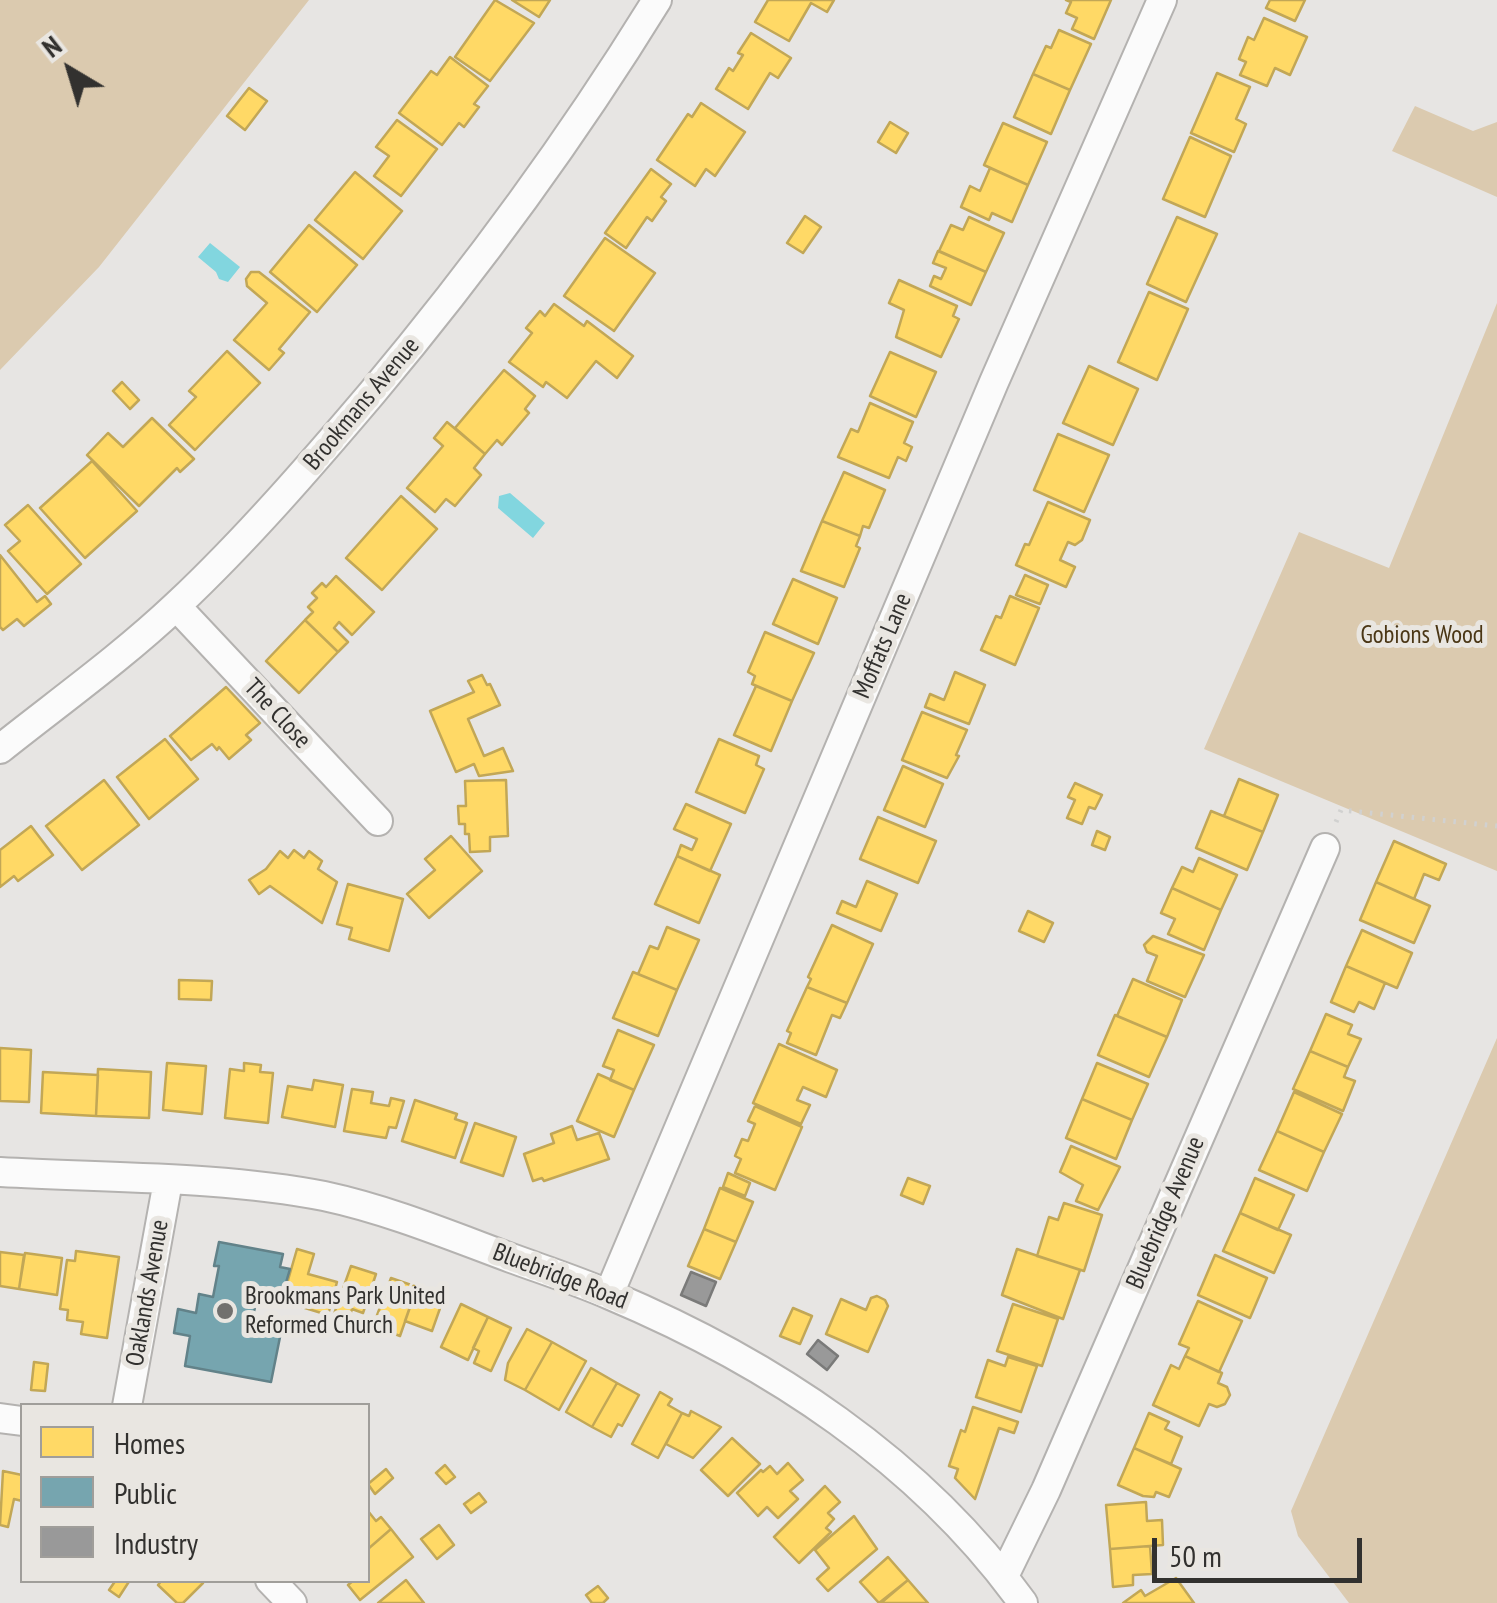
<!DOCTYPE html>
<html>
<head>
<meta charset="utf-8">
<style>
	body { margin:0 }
	#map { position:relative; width:1497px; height:1603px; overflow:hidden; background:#e7e5e3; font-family:"PT Sans Narrow",sans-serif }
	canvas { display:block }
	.legend { position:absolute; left:20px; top:1403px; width:350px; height:180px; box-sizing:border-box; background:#e9e6e1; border:2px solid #a09e9a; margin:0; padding:12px 18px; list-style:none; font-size:30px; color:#32312f }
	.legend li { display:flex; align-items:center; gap:20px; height:50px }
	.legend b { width:50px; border:2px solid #a09e9a }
	.north { position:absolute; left:20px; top:20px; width:100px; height:100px; -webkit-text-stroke:8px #e9e6e1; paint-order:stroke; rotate:322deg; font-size:28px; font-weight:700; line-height:40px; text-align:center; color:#32312f }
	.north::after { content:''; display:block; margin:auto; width:35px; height:45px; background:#32312f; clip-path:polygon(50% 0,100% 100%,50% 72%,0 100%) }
	.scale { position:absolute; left:1152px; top:1538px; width:210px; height:45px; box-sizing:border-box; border:5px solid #32312f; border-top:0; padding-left:12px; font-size:30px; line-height:35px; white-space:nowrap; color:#32312f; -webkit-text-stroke:8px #e9e6e1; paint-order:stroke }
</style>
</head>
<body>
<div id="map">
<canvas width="1497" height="1603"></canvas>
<ul class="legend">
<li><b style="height:28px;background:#ffd966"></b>Homes</li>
<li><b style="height:28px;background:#76a5af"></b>Public</li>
<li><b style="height:28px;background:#999"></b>Industry</li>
</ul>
<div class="north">N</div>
<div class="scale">50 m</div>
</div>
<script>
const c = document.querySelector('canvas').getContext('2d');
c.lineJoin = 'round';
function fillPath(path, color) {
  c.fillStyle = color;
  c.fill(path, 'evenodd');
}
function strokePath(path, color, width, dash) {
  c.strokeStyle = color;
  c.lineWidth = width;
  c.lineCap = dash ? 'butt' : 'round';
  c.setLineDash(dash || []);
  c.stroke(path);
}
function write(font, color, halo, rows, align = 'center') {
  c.font = font + ' "PT Sans Narrow",sans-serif';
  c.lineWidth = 10;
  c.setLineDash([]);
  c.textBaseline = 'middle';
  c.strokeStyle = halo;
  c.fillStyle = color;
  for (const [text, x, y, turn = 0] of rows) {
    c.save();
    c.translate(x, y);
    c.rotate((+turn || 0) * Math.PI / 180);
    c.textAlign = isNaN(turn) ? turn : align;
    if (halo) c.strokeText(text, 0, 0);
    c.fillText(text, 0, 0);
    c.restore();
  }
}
const green = new Path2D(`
	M0 0H309L99 267 0 370Z
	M1415 106 1473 131 1497 122V197L1392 151Z
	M1497 303V871L1204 749 1299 532 1389 568Z
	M1497 1038V1603H1349L1298 1536 1291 1511Z`);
const water = new Path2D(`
	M210 243 240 267 228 282 219 279 216 272 198 257Z
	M510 493 545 523 533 538 498 508 499 496Z`);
const homes = new Path2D(`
	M495 0 534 23 490 81 455 57Z
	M512 0H550L539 17Z
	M768 0H834L827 12 811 3 789 41 755 22Z
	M1066 0H1111L1094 39 1072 29 1077 18 1066 13 1071 2Z
	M1270 0H1305L1295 21 1266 8Z
	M1264 18 1307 37 1290 75 1275 68 1267 86 1240 75 1246 62 1239 59 1248 37 1254 40Z
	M1059 30 1091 44 1070 90 1033 74 1046 46 1051 48Z
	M751 33 791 58 778 78 770 73 748 109 716 89 729 68 733 71 743 55 738 53Z
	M450 57 488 86 474 104 479 107 464 127 459 123 442 145 399 113 431 71 437 75Z
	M1217 73 1250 87 1236 119 1246 124 1234 152 1191 133Z
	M1033 74 1070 90 1051 134 1014 117Z
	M249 88 267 101 245 130 227 116Z
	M701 103 745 132 715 176 706 169 695 186 657 160 688 114 692 117Z
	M397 120 437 149 401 196 374 176 389 156 376 147Z
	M890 122 908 133 896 153 878 142Z
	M1003 123 1047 142 1028 185 984 165Z
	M1190 137 1231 156 1205 217 1163 199Z
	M990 168 1028 185 1012 222 992 213 989 220 961 207 970 186 980 191Z
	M651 169 671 184 661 197 666 201 652 221 647 217 626 248 605 233Z
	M355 172 402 211 363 259 315 220Z
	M805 216 821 227 803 253 787 243Z
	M969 217 1004 233 986 272 939 251 951 225 963 230Z
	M1177 217 1217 234 1186 302 1147 284Z
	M309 225 357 265 317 312 270 272Z
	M605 238 655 273 614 331 564 296Z
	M938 251 986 272 971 305 930 286 934 276 941 279 946 268 933 263Z
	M251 272H259L310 312 279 349 284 353 269 370 234 340 267 303 247 286 246 279Z
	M899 280 957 306 953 316 959 319 941 357 896 337 904 310 889 303Z
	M1149 292 1188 309 1157 380 1118 362Z
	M554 304 584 326 587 321 633 356 617 378 596 361 567 398 546 382 543 387 509 362 532 333 526 328 540 311 545 316Z
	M227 351 260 383 195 450 169 425 196 397 189 391Z
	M890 352 936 372 916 417 870 396Z
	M1089 366 1138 389 1113 445 1063 423Z
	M504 370 535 396 525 409 529 413 502 445 497 440 485 454 455 428Z
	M122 382 139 400 130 409 113 391Z
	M870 403 913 422 904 443 912 447 906 461 898 457 889 478 838 457 851 429 858 432Z
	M152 418 194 459 180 472 177 468 139 506 87 455 108 433 123 447Z
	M447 422 485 454 474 468 481 475 455 506 446 499 435 512 407 488 443 446 434 438Z
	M1058 434 1109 455 1084 512 1034 490Z
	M92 461 137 511 85 558 40 508Z
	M844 472 885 490 869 528 863 526 860 536 822 521Z
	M401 496 437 529 382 590 346 558Z
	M1048 502 1090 520 1082 540 1075 545 1068 542 1060 560 1075 567 1066 587 1016 565 1025 544 1029 545Z
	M28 505 81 564 47 594 8 551 20 541 5 525Z
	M822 521 860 536 856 546 860 548 844 587 801 571Z
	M0 555 37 602 45 596 51 604 24 626 17 619 3 630 0 627Z
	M1025 575 1048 585 1040 604 1016 595Z
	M336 576 374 612 352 635 339 622 334 628 348 642 338 652 305 620 313 612 308 607 317 598 312 593 322 583 326 587Z
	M793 579 837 598 818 644 773 624Z
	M1010 596 1039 608 1015 665 981 650 996 616 1001 618Z
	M305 620 338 652 299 693 266 661Z
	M765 632 814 653 792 701 752 684 755 676 748 672Z
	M955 672 985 685 969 724 925 707 930 694 944 700Z
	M482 675 487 685 490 684 500 705 468 719 484 756 503 748 513 771 479 776 474 764 456 772 430 711 474 692 468 681Z
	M756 686 792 701 771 751 734 735Z
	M226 687 260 723 246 735 251 740 229 759 219 747 217 750 212 744 191 760 170 736Z
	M922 712 967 730 956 755 959 756 947 778 902 760Z
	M165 739 198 779 149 819 117 777Z
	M719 739 759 756 756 765 764 769 745 813 696 792Z
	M903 766 943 784 925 827 884 810Z
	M1239 779 1278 795 1263 832 1224 816Z
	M104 780 139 825 82 870 46 826Z
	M506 780 508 836 490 837V851L470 852 469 834H465V824H459L458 806H466L465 781Z
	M1075 783 1102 795 1095 809 1089 807 1082 824 1067 818 1075 800 1068 797Z
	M686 804 731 824 710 871 677 856 681 845 692 850 697 839 674 829Z
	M1211 811 1263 832 1247 870 1196 848Z
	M878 817 936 841 918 883 860 859Z
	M31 826 53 855 18 881 14 876 0 887V850Z
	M1097 831 1110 837 1105 850 1092 845Z
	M451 836 482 871 429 918 407 894 435 870 425 859Z
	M1394 841 1446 864 1439 880 1424 874 1414 899 1376 882Z
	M294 850 304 858 309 851 322 861 318 869 337 882 322 923 270 886 259 894 249 880 266 869 280 851 288 858Z
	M677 856 720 875 699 923 655 904Z
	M1199 858 1237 875 1221 910 1172 888 1182 867 1193 872Z
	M867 881 897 894 881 931 837 913 842 901 856 907Z
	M1376 882 1430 906 1414 943 1360 920Z
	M348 884 403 899 389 951 349 939 352 928 337 924Z
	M1172 888 1221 910 1204 950 1168 934 1175 919 1161 913Z
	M1028 911 1053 923 1044 942 1019 931Z
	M832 925 873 944 847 1003 807 987 811 979 808 977Z
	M667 927 699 940 677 990 638 974 650 946 658 949Z
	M1362 930 1412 953 1397 988 1346 966Z
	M1153 936 1204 955 1185 997 1147 981 1157 956 1147 952 1144 945Z
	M1346 966 1385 983 1374 1009 1359 1002 1354 1012 1331 1002Z
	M633 972 677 990 658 1036 613 1018Z
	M1133 979 1182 1000 1167 1037 1117 1016Z
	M179 980 212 981 211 1000 179 999Z
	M807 987 847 1003 840 1018 832 1015 816 1055 787 1043 791 1033 787 1031Z
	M1326 1014 1352 1025 1348 1034 1361 1039 1348 1067 1310 1051Z
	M1115 1015 1167 1037 1149 1077 1098 1055Z
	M618 1030 654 1045 634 1090 610 1080 614 1070 603 1066Z
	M779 1044 837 1070 826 1097 803 1087 797 1100 810 1105 801 1124 753 1103Z
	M0 1048 31 1050 29 1102 0 1101Z
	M1310 1051 1348 1067 1344 1077 1355 1081 1343 1111 1293 1089Z
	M167 1063 206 1066 202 1114 163 1110Z
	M244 1063 261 1065 260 1072 273 1073 268 1123 225 1118 230 1069 244 1071Z
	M1097 1063 1148 1084 1132 1120 1082 1099Z
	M98 1069 151 1072 149 1118 96 1116Z
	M43 1072 98 1075 96 1116 41 1113Z
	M598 1074 634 1090 614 1137 577 1121Z
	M314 1080 343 1085 335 1127 282 1117 288 1086 312 1090Z
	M352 1089 373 1092 371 1103 389 1106 391 1098 404 1101 396 1128 389 1127 386 1138 344 1131Z
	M1294 1092 1342 1114 1324 1152 1277 1131Z
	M1082 1099 1132 1120 1116 1159 1066 1138Z
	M415 1100 457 1114 455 1119 467 1123 455 1158 402 1141Z
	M755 1106 802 1127 775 1190 735 1173 741 1159 735 1156 742 1139 748 1141 755 1124 748 1121Z
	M475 1123 516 1137 503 1176 461 1162Z
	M572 1126 577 1140 599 1133 609 1159 544 1181 542 1178 533 1181 524 1154 554 1143 551 1134Z
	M1277 1131 1324 1152 1307 1191 1259 1170Z
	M1071 1146 1120 1167 1098 1210 1076 1201 1083 1185 1060 1172Z
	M728 1173 750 1183 745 1196 723 1187Z
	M908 1178 930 1186 923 1204 901 1195Z
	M1255 1178 1294 1195 1278 1230 1240 1213Z
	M720 1188 753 1202 736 1242 704 1229Z
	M1064 1203 1102 1215 1084 1271 1037 1256 1049 1217 1058 1220Z
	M1240 1213 1291 1235 1274 1273 1223 1251Z
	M704 1229 736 1242 720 1279 688 1266Z
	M297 1249 314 1254 308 1274 337 1282 328 1315 282 1301Z
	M1017 1249 1080 1270 1063 1319 1002 1295Z
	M76 1251 119 1257 107 1338 81 1334 83 1322 67 1320 68 1310 60 1309 67 1260 75 1261Z
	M0 1252 24 1255 19 1289 0 1286Z
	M25 1253 62 1258 57 1295 19 1289Z
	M1215 1255 1267 1278 1250 1318 1198 1295Z
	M351 1266 376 1274 363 1313 352 1309 348 1322 333 1317Z
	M391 1278 417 1287 400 1336 373 1326Z
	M417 1287 444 1297 432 1331 405 1321Z
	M877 1296 885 1300 888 1306 868 1352 826 1334 841 1299 866 1310 871 1298Z
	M1198 1301 1242 1321 1219 1372 1185 1356 1189 1348 1179 1344Z
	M461 1304 488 1317 468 1360 441 1347Z
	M1013 1304 1058 1319 1042 1366 997 1351Z
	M793 1308 812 1316 800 1344 780 1336Z
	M488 1317 511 1328 491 1371 474 1363 479 1351 473 1348Z
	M527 1329 552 1342 525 1390 505 1380 508 1363Z
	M552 1342 586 1361 559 1410 525 1390Z
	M1185 1356 1222 1373 1218 1383 1227 1387 1230 1395 1225 1404 1217 1407 1209 1404 1199 1426 1153 1405 1171 1365 1179 1369Z
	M1008 1357 1037 1366 1021 1412 976 1397 988 1360 1005 1366Z
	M34 1362 48 1364 45 1391 31 1390Z
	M591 1368 617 1383 592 1427 566 1412Z
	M617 1383 639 1395 622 1426 618 1424 611 1437 592 1427Z
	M660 1392 672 1399 668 1405 682 1413 658 1458 632 1444Z
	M973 1407 1018 1422 1014 1433 999 1428 975 1499 955 1478 958 1469 949 1466 961 1430 965 1432Z
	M691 1411 721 1427 693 1458 666 1444 682 1413 689 1416Z
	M1149 1413 1169 1422 1165 1429 1182 1437 1171 1464 1134 1448Z
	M732 1438 760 1464 728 1496 701 1470Z
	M1134 1448 1181 1469 1169 1497 1156 1492 1154 1497 1143 1496 1118 1485Z
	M788 1463 803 1480 790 1491 798 1499 778 1518 767 1507 758 1516 737 1493 761 1470 763 1472 770 1466 777 1474Z
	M445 1465 455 1477 446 1484 436 1473Z
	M386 1469 393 1478 375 1494 368 1484Z
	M3 1471 22 1475V1501L14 1499 8 1527 0 1525Z
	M825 1486 840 1502 828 1513 834 1519 826 1528 831 1532 799 1563 774 1537Z
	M479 1493 486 1502 471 1513 464 1504Z
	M1146 1502 1147 1521 1162 1520 1163 1545 1110 1549 1106 1505Z
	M368 1511 376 1521 381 1517 391 1529 368 1549Z
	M854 1516 877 1549 828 1591 817 1579 829 1568 815 1550Z
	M439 1525 454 1545 437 1559 421 1539Z
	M391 1529 413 1557 360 1600 348 1585 354 1580H368V1549Z
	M1150 1546 1152 1574 1133 1575V1585L1113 1587 1110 1549Z
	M888 1557 908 1580 879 1603 860 1582Z
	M1176 1578 1194 1603H1123L1141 1590 1145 1596Z
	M116 1580H130L119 1597 109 1590Z
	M162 1580H201L203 1583 183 1603H177L158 1585Z
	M406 1580 424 1603H378Z
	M908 1580 928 1603H881Z
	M598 1586 608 1598 603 1603H592L586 1595Z`);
const public = new Path2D(`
	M219 1242 283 1254 280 1267 290 1269 282 1296 259 1290 253 1316 283 1322 271 1382 185 1366 190 1336 174 1333 178 1309 196 1313 199 1294 213 1297 219 1266H214Z`);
const industry = new Path2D(`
	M691 1272 716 1282 706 1306 681 1295Z
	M818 1340 838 1356 827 1370 807 1354Z`);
const path = new Path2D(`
	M1336 822 1341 810 1497 826`);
const minor = new Path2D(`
	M176 606 378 821
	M0 749C59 702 122 657 177 605 247 539 310 466 372 393 476 269 572 138 657 0
	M0 1172C105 1178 222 1176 324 1196 389 1210 449 1235 511 1258 544 1270 578 1281 610 1295 769 1362 921 1461 1023 1603
	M609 1294 994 382 1162 0
	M127 1406 168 1181
	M0 1418 22 1421
	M1004 1576 1046 1490 1325 848
	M270 1580 292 1603`);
const markers = [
	[225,1311,10,"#71706e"]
];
const streetNames = [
	["Brookmans Avenue",362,404,-50],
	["Moffats Lane",883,646,-67],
	["The Close",277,714,47],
	["Bluebridge Avenue",1166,1213,-67],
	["Bluebridge Road",560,1277,21],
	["Oaklands Avenue",148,1293,-80]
];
const parkNames = [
	["Gobions Wood",1422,636]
];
const poiNames = [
	["Brookmans Park United",245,1297],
	["Reformed Church",245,1326]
];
fillPath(green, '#dbcaaf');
fillPath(water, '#82d6df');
fillPath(homes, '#ffd966');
strokePath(homes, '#c2a756', 2.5);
fillPath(public, '#76a5af');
strokePath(public, '#628289', 2.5);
fillPath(industry, '#999');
strokePath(industry, '#7a7a79', 2.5);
strokePath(minor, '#b4b2b0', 32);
strokePath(path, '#d1d1d0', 5, [2.5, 8]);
strokePath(minor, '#fbfbfb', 28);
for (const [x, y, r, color] of markers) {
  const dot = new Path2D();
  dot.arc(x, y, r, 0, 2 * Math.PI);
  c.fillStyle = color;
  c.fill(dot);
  strokePath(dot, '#e9e6e1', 4);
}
write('25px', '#32312f', '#e9e6e1', streetNames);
write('25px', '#4a3615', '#e9e6e1', parkNames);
write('25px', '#32312f', '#e9e6e1', poiNames, 'left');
</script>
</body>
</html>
